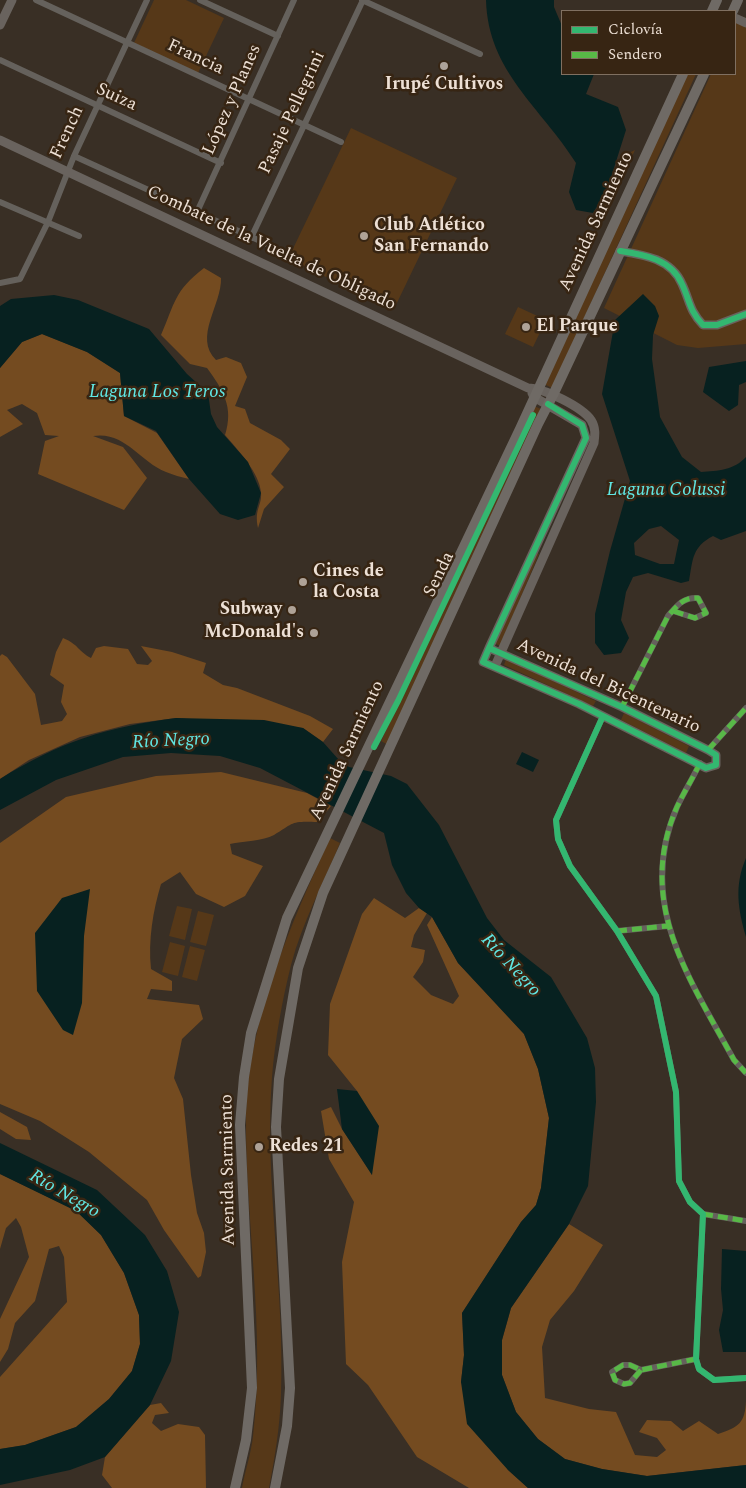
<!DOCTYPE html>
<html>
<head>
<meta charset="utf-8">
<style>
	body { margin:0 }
	#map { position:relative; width:746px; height:1488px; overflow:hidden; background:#392f25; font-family:Spectral,serif }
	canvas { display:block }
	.legend { position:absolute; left:561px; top:10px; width:175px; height:65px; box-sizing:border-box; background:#372513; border:1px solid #807061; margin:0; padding:6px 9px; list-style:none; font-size:15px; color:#ede0d5 }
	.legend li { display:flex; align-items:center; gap:10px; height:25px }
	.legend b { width:25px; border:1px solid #807061 }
</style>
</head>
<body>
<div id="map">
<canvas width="746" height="1488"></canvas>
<ul class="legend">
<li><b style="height:6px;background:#33b770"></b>Ciclovía</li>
<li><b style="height:6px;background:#58b947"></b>Sendero</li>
</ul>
</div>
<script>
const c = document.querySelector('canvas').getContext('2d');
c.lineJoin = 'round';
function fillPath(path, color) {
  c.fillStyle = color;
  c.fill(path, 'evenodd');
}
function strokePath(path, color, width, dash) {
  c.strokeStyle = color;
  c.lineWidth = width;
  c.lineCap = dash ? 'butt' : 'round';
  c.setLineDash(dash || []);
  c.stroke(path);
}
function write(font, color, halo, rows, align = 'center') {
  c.font = font + ' Spectral,serif';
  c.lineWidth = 5;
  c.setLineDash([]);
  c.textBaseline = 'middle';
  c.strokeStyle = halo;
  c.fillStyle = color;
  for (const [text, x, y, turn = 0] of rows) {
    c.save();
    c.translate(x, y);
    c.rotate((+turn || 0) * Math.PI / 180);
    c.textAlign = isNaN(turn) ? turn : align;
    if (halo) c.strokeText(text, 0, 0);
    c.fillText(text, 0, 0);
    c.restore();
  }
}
const green = new Path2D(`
	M154 0H186L224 18 198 73 134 43Z
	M738 15 746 18V344L698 348 677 345 604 308 711 74H735V22Z
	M686 74H696L552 388 544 384Z
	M351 128 457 178 394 309 288 259Z
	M635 150 602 222 600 211 624 155Z
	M518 307 546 320 533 347 505 334Z
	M534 406 541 409 388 745 381 741Z
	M535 552 539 554 500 646 494 643Z
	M506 659 596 701 593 706 504 665Z
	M624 713 689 746 686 753 621 720Z
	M330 838 340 843C324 882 302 923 291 965 282 1001 275 1040 272 1077 264 1183 285 1289 281 1394 280 1426 275 1457 269 1488H242C245 1471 251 1454 253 1436 266 1330 245 1222 246 1115 248 1020 291 924 330 838Z
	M177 906 192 909 185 940 169 936Z
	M198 911 214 915 206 946 190 942Z
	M170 942 185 946 178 976 162 972Z
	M190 946 205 950 197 981 182 977Z`);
const forest = new Path2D(`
	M204 268 221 278C222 305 193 337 216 360L226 357 241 363 247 377 235 406 245 409 250 423 281 440 290 449 271 474 284 487 264 509 258 528C254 509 262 506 261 493 260 473 237 449 225 435 234 407 223 390 207 368L190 364 161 335C175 303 174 291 204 268Z
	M42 334 87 352 120 373 124 416 157 433 189 479C181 477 173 475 166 472 139 461 125 431 93 436L123 447 147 478 124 510 38 474 45 441 59 436 45 435 37 413 22 404 7 410 23 424 0 437V368L22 342Z
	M63 638C78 644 78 651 91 658L96 648 104 646 128 649 137 664 148 665 152 661 141 646 172 652 206 663 203 673 223 685 237 688 310 716 333 729 323 742 303 728 176 718 130 724 80 737 29 760 0 779V656L2 654 7 657 35 694 41 725 62 721 67 714 61 702 64 685 50 675 56 652Z
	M221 772 307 793 331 806 318 822C291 821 295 822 274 835 263 841 243 841 230 844L232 854 263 866 245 896 224 907 196 894 180 872 161 884C153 911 148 940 151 969L172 981V991L151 989 147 999 199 1005 203 1019 182 1039 174 1078 183 1099 191 1175 197 1213 204 1233 206 1252 201 1276 198 1278 164 1230 147 1200 89 1152 40 1121 0 1104V843L66 797 156 776Z
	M374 898 405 918 419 908 427 913 414 935 411 947 425 950 423 962 413 977 431 995 453 1004 459 996 427 925 432 917 458 963 524 1034 538 1069 549 1118 541 1188 536 1205 521 1222 462 1313 464 1355 461 1382 508 1470 528 1488H469L417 1457 368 1385 346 1364 342 1262 354 1202 329 1159 321 1111 331 1107 342 1129 372 1175 357 1091 328 1055 330 1004 362 914Z
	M0 1112 27 1127 31 1140 16 1139 0 1129Z
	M0 1174 77 1211 101 1235 124 1273 139 1315 140 1344 132 1371 109 1399 76 1427 25 1445 0 1449V1377L67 1302 64 1257 59 1246 49 1249 35 1301 15 1323 8 1349 0 1362V1319L29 1257 21 1227 16 1218 6 1228 0 1249Z
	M569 1224 603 1245 574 1291 550 1320 542 1347 545 1398 589 1409 616 1412 635 1455 657 1457 666 1450 657 1438 639 1432 647 1420 671 1421 683 1431 699 1421 718 1434C739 1427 745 1423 746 1401V1465L647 1476 602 1469 565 1459 538 1439 516 1412 502 1375V1340L511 1308Z
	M161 1403 169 1413 155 1415 152 1423 161 1431 178 1424 199 1427 205 1435 206 1488H112L102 1475 105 1457 150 1405Z`);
const water = new Path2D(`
	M486 0H554V7L562 26V74H594L586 94 618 107 626 130 607 190 593 213 576 210 569 192 576 163C541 107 488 72 486 0Z
	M643 294 655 306 659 316 653 335 652 359 660 417 682 457 701 472C718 471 734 470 746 457V531L721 540 713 536C692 547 693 559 689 581L681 583 648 573 633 577 626 592 621 620 629 638 621 653 604 655 595 643V614L610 551 630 481 602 394 615 320ZM661 526 679 540 674 564H660L635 555 634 543 649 529Z
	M54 295 78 300 149 329 187 374 208 393 211 414 217 427 248 462 261 493 255 515 238 520 220 514 189 479 156 431 124 416 120 373 87 352 42 334 22 342 0 368V306L11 299Z
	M746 361V382L739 385 738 405 729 411 703 392 709 367Z
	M176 718 264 720 303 728 323 742 339 760 349 767 391 776 407 784 439 825 487 918 504 940 551 977 587 1038 595 1068 596 1102 588 1186 569 1224 511 1308 502 1340V1375L516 1412 538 1439 565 1459 602 1469 647 1476 746 1465V1488H528L508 1470 467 1424 461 1382 464 1355 462 1313 521 1222 536 1205 541 1188 549 1118 538 1069 524 1034 458 963 432 917 419 908 406 893 392 865 384 833 260 768 220 756 171 753 123 757 56 780 0 810V779C59 742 107 727 176 718Z
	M522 752 539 760 533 772 516 764Z
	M746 858V937C738 909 734 886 746 858Z
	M90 889 84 936 82 1003 73 1035 63 1030 37 991 35 933 62 898Z
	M337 1089 357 1091 379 1126 372 1175 342 1129Z
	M0 1143 97 1190 145 1235 167 1271 179 1312 171 1361 150 1405 105 1457 70 1470 0 1485V1449L25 1445 76 1427 109 1399 132 1371 140 1344 139 1315 124 1273 101 1235 76 1211 0 1174Z
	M722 1249 746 1251V1352H723L719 1330 723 1310 721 1289Z`);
const street = new Path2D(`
	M36 0 341 142
	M200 0 278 36
	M362 0 480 54
	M0 60 221 163
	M74 156 269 245
	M0 202 79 236
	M197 212 294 0
	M251 238 363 0
	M0 283 20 279 48 222 74 156 147 0
	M622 707 668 616C677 606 683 597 698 598L706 613 695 618 673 611
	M603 716 556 820 558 839 570 866 617 931 656 996 676 1092 679 1181 690 1202 703 1214 696 1359 699 1369 714 1380 746 1378
	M708 750 746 708
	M700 763C693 778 684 792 677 807 635 903 690 979 734 1060L746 1073
	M617 931 668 926
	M703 1214 746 1221
	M641 1370 630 1383 624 1384 615 1380 612 1372 623 1365H630L641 1370 696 1359`);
const secondary = new Path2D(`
	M735 18 746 23
	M0 25 12 0
	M0 140 528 388C544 388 582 407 591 420 596 428 595 435 594 443L495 666
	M620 251C645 255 671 259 682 284 690 301 689 310 703 325H717L746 314
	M489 648 622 707 708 750 716 755V765L706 768 579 704 483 662 489 648 586 438 582 425 534 397 532 393`);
const primary = new Path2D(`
	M712 11 717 0
	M733 11 738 0
	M235 1488 246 1440 252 1388 240 1125 244 1077 251 1033 287 918 520 429 683 74
	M275 1488 287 1426 290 1388 276 1127 279 1079 298 968 323 893 538 424 553 395 704 74`);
const quiet = new Path2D(`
	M622 707 668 616C677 606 683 597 698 598L706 613 695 618 673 611
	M708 750 746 708
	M700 763C693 778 684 792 677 807 635 903 690 979 734 1060L746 1073
	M617 931 668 926
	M703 1214 746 1221
	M641 1370 630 1383 624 1384 615 1380 612 1372 623 1365H630L641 1370 696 1359`);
const cycleway = new Path2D(`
	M620 251C645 255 671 259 682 284 690 301 689 310 703 325H717L746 314
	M489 648 622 707 708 750 716 755V765L706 768 579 704 483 662 489 648 586 438 582 425 548 404
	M603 716 556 820 558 839 570 866 617 931 656 996 676 1092 679 1181 690 1202 703 1214 696 1359 699 1369 714 1380 746 1378
	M374 747 398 701 533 415`);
const markers = [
	[444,66,5,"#aea297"],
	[364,236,5,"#aea297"],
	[526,327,5,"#aea297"],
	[303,582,5,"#aea297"],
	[292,610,5,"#aea297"],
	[314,633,5,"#aea297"],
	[259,1147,5,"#aea297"]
];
const streetNames = [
	["Francia",195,58,25],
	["Suiza",116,98,25],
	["López y Planes",233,100,-66],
	["Pasaje Pellegrini",293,113,-65],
	["French",68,133,-65],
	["Avenida Sarmiento",597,222,-65],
	["Combate de la Vuelta de Obligado",271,249,25],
	["Senda",440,575,-64],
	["Avenida del Bicentenario",608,687,25],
	["Avenida Sarmiento",348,751,-65],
	["Avenida Sarmiento",229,1170,-91]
];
const poiNames = [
	["Irupé Cultivos",444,85,"center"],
	["Club Atlético",374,226],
	["San Fernando",374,247],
	["El Parque",536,327],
	["Cines de",313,572],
	["la Costa",313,593],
	["Subway",282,610,"right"],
	["McDonald's",304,633,"right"],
	["Redes 21",269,1147]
];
const waterNames = [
	["Laguna Los Teros",157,393],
	["Laguna Colussi",666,491],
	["Río Negro",171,742,-3],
	["Río Negro",510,966,47],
	["Río Negro",64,1195,30]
];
fillPath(green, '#563818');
fillPath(forest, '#744b20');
fillPath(water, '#072120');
strokePath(street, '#65615c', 6);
strokePath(secondary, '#69635e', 9);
strokePath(primary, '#6f6a65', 10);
strokePath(quiet, '#58b947', 5, [10, 5]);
strokePath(cycleway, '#33b770', 6);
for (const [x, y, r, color] of markers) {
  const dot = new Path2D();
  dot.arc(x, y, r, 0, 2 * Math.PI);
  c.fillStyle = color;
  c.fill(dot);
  strokePath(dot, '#372513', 2);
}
write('18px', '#ede0d5', '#372513', streetNames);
write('bold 18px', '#ede0d5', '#372513', poiNames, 'left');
write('italic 19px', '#60e7e4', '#372513', waterNames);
</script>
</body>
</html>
